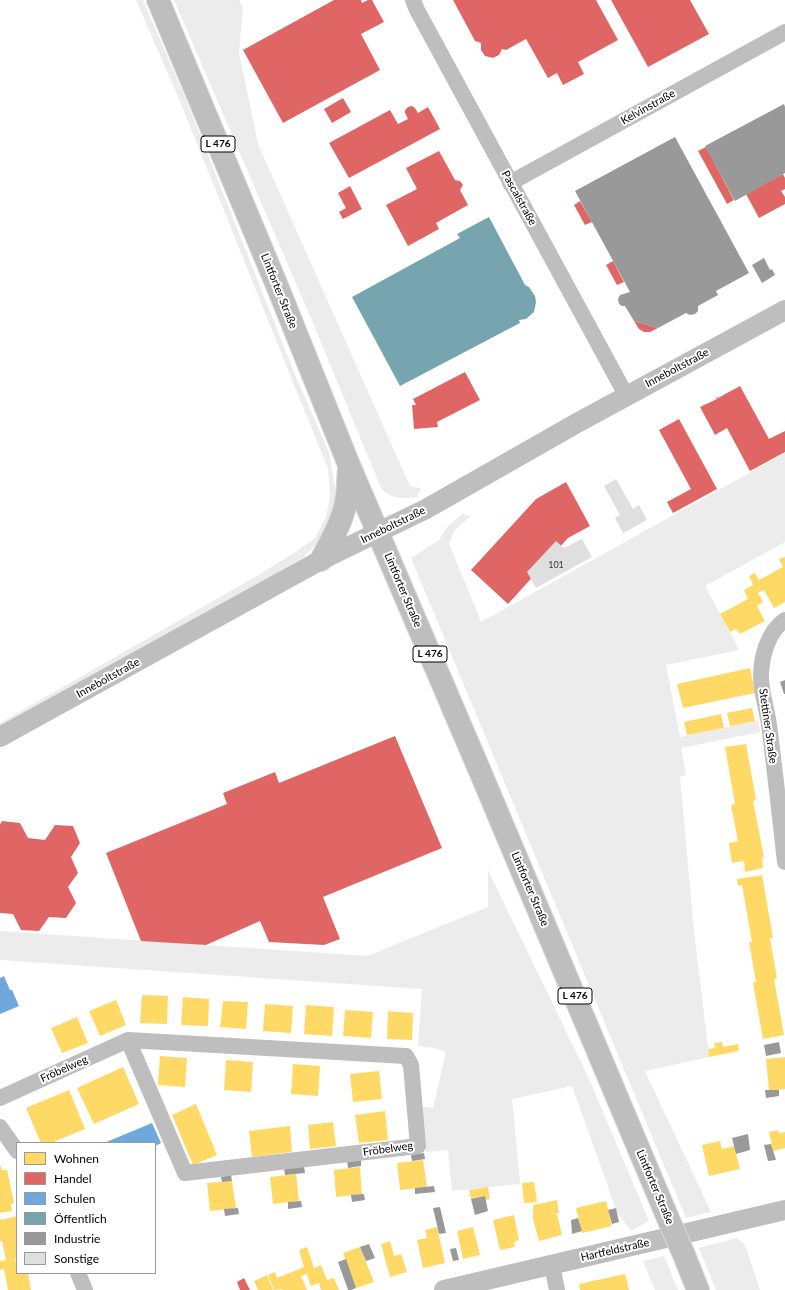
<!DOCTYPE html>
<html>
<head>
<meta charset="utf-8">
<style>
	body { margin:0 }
	#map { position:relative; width:785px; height:1290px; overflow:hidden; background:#fff; font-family:Lato,sans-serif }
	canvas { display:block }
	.legend { position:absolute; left:16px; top:1142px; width:140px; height:132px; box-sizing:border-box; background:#fff; border:1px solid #999; margin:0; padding:5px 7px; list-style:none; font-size:12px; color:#000 }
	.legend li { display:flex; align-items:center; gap:8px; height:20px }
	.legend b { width:20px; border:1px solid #999 }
</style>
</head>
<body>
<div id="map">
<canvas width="785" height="1290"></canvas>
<ul class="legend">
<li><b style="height:11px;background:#ffd966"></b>Wohnen</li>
<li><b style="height:11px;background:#e06666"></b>Handel</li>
<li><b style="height:11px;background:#6fa8dc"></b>Schulen</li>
<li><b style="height:11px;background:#76a5af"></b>Öffentlich</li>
<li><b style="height:11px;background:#999"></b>Industrie</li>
<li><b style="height:11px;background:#dfdfdf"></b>Sonstige</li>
</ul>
</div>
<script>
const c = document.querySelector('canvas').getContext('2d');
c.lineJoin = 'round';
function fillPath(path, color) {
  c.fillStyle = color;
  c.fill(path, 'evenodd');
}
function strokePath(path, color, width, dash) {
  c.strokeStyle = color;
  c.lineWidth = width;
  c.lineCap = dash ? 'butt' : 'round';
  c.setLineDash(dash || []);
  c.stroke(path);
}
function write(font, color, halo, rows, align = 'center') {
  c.font = font + ' Lato,sans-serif';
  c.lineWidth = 4;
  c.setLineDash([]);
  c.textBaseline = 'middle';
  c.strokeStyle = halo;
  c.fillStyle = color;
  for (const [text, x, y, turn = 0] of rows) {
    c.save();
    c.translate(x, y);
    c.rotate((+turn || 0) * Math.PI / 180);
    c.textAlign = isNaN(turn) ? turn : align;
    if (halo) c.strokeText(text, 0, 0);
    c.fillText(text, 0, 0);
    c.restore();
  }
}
const green = new Path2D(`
	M136 0H143L185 97 296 377 329 452 336 494V510L326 534 304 557 190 625 0 730V723L260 574 294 553 315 538 326 517 330 496 328 469 179 99Z
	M174 0H239L243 8 239 52 258 144 410 486 421 488 417 497C403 499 390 499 381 488L313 323Z
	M785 453V542L705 586 739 650 666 665 680 737 758 720 760 732 681 748 686 775 680 777 693 921 709 1057 645 1071 711 1212 686 1218 411 558 439 540 448 526 462 514 471 516 455 530 449 543 481 622Z
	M488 870 590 1081 649 1221 631 1231 617 1212 572 1086 512 1099 520 1184 452 1191 448 1150 426 1152 421 1106 433 1108 446 1052 434 1048 418 1046 422 989 0 960V931L367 956 488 907Z
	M737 1238 745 1245 760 1290H716L699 1248Z
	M664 1256 678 1290H655L643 1261Z`);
const homes = new Path2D(`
	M785 557V602L774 608 764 590 758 593 763 602 757 606 765 621 740 634 736 629 730 632 720 614 748 599 744 590 753 585 749 576 755 573 759 580 783 567 779 559Z
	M750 668 755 693 683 708 677 684Z
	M752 708 755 721 730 726 727 713Z
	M721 714 724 728 687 735 684 722Z
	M746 744 756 800 753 801 764 857 762 858 763 868 745 872 744 861 732 863 729 844V843L738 841 731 805 735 804 725 747Z
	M762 875 773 938H770L777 978 774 979 784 1035 763 1039 753 983 756 982 749 942H752L742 885 738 886 737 879Z
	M142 995 168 996 167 1024 140 1023Z
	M183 997 209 999 208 1026 181 1025Z
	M116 1000 126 1025 100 1036 89 1011Z
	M223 1001 248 1002 246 1029 220 1027Z
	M265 1004 293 1006 291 1033 263 1031Z
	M306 1005 334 1007 332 1036 304 1034Z
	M345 1010 373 1012 371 1038 343 1036Z
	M388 1011 413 1013 412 1040 387 1039Z
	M77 1017 88 1043 62 1053 51 1028Z
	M722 1042 723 1047 738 1044 739 1051 709 1057 708 1049 715 1048 714 1043Z
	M160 1056 187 1058 185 1087 158 1085Z
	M785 1057V1089L769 1091 766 1059Z
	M226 1060 253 1062 251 1092 224 1090Z
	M293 1064 320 1066 318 1096 291 1094Z
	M123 1067 139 1104 94 1124 77 1088Z
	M379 1071 382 1099 353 1102 350 1074Z
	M69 1090 85 1129 51 1143H41L26 1108Z
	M196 1104 217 1155 193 1165 172 1115Z
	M385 1111 388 1140 359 1143 355 1115Z
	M333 1122 336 1146 310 1149 308 1125Z
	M290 1126 292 1152 252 1157 249 1131Z
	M778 1130 779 1133 785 1132V1148L773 1151 769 1132Z
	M720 1141 722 1149 734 1146 740 1169 709 1176 702 1145Z
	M423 1160 427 1187 400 1190 397 1163Z
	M0 1164 2 1170H7L14 1203 11 1204 12 1211 0 1213Z
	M360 1167 362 1194 336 1197 334 1170Z
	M296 1174 299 1201 273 1204 270 1177Z
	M232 1181 236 1208 210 1211 207 1183Z
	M534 1182 537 1202 524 1203 522 1183Z
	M488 1187 490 1199 485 1200V1196L471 1199 469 1190Z
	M557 1200 559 1213 551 1214H557L562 1235 539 1241 533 1219V1210L537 1209 533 1210V1205Z
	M606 1201 612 1226 582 1233 576 1208Z
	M514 1215 519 1240 514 1242 515 1247 500 1250 493 1220Z
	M17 1216V1257L15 1258 17 1266 12 1267 17 1266V1273H28L31 1290H8L4 1269 0 1270V1261L6 1260 2 1241H0V1217L1 1220Z
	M437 1227 445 1263 423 1268 417 1240 427 1238 425 1230Z
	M473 1227 480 1255 463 1259 457 1231Z
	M390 1241 394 1256 401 1254 407 1272 390 1277 381 1244Z
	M307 1247 314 1268 321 1265 327 1280 334 1278 339 1290H321L319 1283 311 1286 307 1274 301 1276 307 1290H283L282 1289 274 1290 268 1275 275 1272 277 1278 304 1267 299 1250Z
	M360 1247 374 1282 356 1288 343 1253Z
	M625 1274 629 1290H580L579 1284Z
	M267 1275 273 1290H258L254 1281Z`);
const shops = new Path2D(`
	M334 0H361L362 3 368 0H372L384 22 361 34 380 70 283 123 243 50Z
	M453 0H596L618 40 578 62 584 74 563 85 557 73 548 78 526 39 506 50 502 49 499 55 493 58 485 56 481 50V43L475 41Z
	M611 0H690L709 34 648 67Z
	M343 98 351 112 332 123 324 109Z
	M412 106 415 108 418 113 428 107 440 129 349 178 329 143 390 110 398 124 408 119 405 113V110L408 107Z
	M706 147 734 200 727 204 698 151Z
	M439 151 455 180 460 181 463 185 460 190 468 205 436 223 439 229 408 246 386 205 417 189 406 168Z
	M783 174 785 178V189L781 191 785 197V204L759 218 746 194Z
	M350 186 362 209 343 219 339 212 346 208 338 193Z
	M580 201 592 222 585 225 574 205Z
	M613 261 624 282 617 285 606 265Z
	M634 321 658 328 650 332H644L639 329Z
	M465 372 480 400 437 422 438 427 414 429 412 405H416L413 399Z
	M740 386 769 439 785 431V452L750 471 727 428 715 435 700 407 717 399 716 396 718 398Z
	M679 419 717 489 673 513 667 502 691 489 659 430Z
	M566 482 590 526 568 538 508 604 471 570 536 499Z
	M395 736 442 848 323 897 340 939 324 945 269 942 260 921 206 945 141 941 106 853 227 804 223 793 275 772 279 783Z
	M2 821 20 823 28 838 45 840 55 825 73 826 80 843 71 857 78 873 68 887 76 903 66 918 49 917 39 931 21 930 13 914 0 913V825Z
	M244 1278 250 1290H240L237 1282Z`);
const schools = new Path2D(`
	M4 976 10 990H12L19 1006 0 1014V978Z
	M152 1123 161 1143 155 1146V1143H104Z`);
const public = new Path2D(`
	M489 217 525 285 529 287 535 296 536 302 534 312 526 319 519 320 520 323 400 386 352 297 460 238 457 234Z`);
const industry = new Path2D(`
	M784 104 785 107V173L735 201 705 146Z
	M675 137 749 273 716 291 718 295 698 306V311L695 314 690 315 686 313 658 328 634 321 625 306H622L619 304 618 299 620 295 630 292 575 191Z
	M764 258 770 270 772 269 775 275 762 283 752 265Z
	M785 680V694H784L780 682Z
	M779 1042 781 1053 766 1056 764 1045Z
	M765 1090H779V1096L766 1098Z
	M748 1134 750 1150 736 1154 732 1138Z
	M771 1144 776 1160 768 1161 764 1145Z
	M424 1153 425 1159 412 1161 411 1155Z
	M361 1160V1166L348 1168 347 1161Z
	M304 1166 305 1173 285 1175 284 1168Z
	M231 1175 232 1181 222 1182 221 1177Z
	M434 1186 435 1192 415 1194V1188Z
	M364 1194 365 1200 352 1202 351 1195Z
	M485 1196 488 1211 475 1215 471 1199Z
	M301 1201 302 1207 288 1209V1202Z
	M440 1207 446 1233 439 1234 433 1208Z
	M238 1208 239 1214 225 1216 224 1209Z
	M616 1208 619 1222 612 1224 608 1210Z
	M578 1218 582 1231 572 1234 571 1220Z
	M369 1244 375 1258 366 1261 360 1247Z
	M456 1248 459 1260 453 1261 450 1249Z
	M346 1259 356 1288 351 1290H348L338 1262Z`);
const building = new Path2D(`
	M616 479 633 509 639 505 647 520 623 533 615 518 620 515 604 486Z
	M582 539 592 557 536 588 527 572 556 541 564 548Z`);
const minor = new Path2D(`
	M413 0 417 10 626 395
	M510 183 785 32
	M785 620C768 631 761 657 761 677 761 693 767 709 769 725 775 771 780 817 785 862
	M0 1098 128 1040 406 1056 411 1065 418 1146 185 1173 128 1040
	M0 1127 17 1151
	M552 1265 557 1290
	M78 1273 85 1290`);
const tertiary = new Path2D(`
	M0 737 321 560 426 509 577 423 785 310
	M444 1290 785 1210`);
const primary = new Path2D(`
	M158 0 278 288 349 465 482 776 667 1216
	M321 560C332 540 344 519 347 496 348 487 348 477 349 468
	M684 1255 698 1290`);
const primaryBridge = new Path2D(`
	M667 1216 684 1255`);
const numberNames = [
	["101",556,565]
];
const shields = [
	[218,144,34],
	[430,654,34],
	[575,996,34]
];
const shieldNames = [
	["L 476",218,144],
	["L 476",430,654],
	["L 476",575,996]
];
const streetNames = [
	["Kelvinstraße",648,107,-29],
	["Pascalstraße",519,198,61],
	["Lintforter Straße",279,291,68],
	["Inneboltstraße",677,368,-28],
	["Inneboltstraße",393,525,-26],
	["Lintforter Straße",403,590,67],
	["Inneboltstraße",108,678,-29],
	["Stettiner Straße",768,726,82],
	["Lintforter Straße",530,889,67],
	["Fröbelweg",64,1069,-24],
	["Fröbelweg",388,1149,-8],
	["Lintforter Straße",655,1187,67],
	["Hartfeldstraße",615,1250,-13]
];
fillPath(green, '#ececec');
fillPath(homes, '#ffd966');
fillPath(shops, '#e06666');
fillPath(schools, '#6fa8dc');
fillPath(public, '#76a5af');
fillPath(industry, '#999');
fillPath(building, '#dfdfdf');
strokePath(primary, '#dbdbdb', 24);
strokePath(minor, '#bebebe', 16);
strokePath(tertiary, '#bebebe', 20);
strokePath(primary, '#bebebe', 22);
strokePath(primaryBridge, '#dbdbdb', 24, []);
strokePath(primaryBridge, '#bebebe', 22);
write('9px', '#383838', null, numberNames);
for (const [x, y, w] of shields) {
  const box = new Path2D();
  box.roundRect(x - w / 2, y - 8, w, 16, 3);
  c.fillStyle = '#fff';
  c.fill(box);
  strokePath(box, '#000', 1);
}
write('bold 10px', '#000', null, shieldNames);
write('11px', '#000', '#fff', streetNames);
</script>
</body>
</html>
